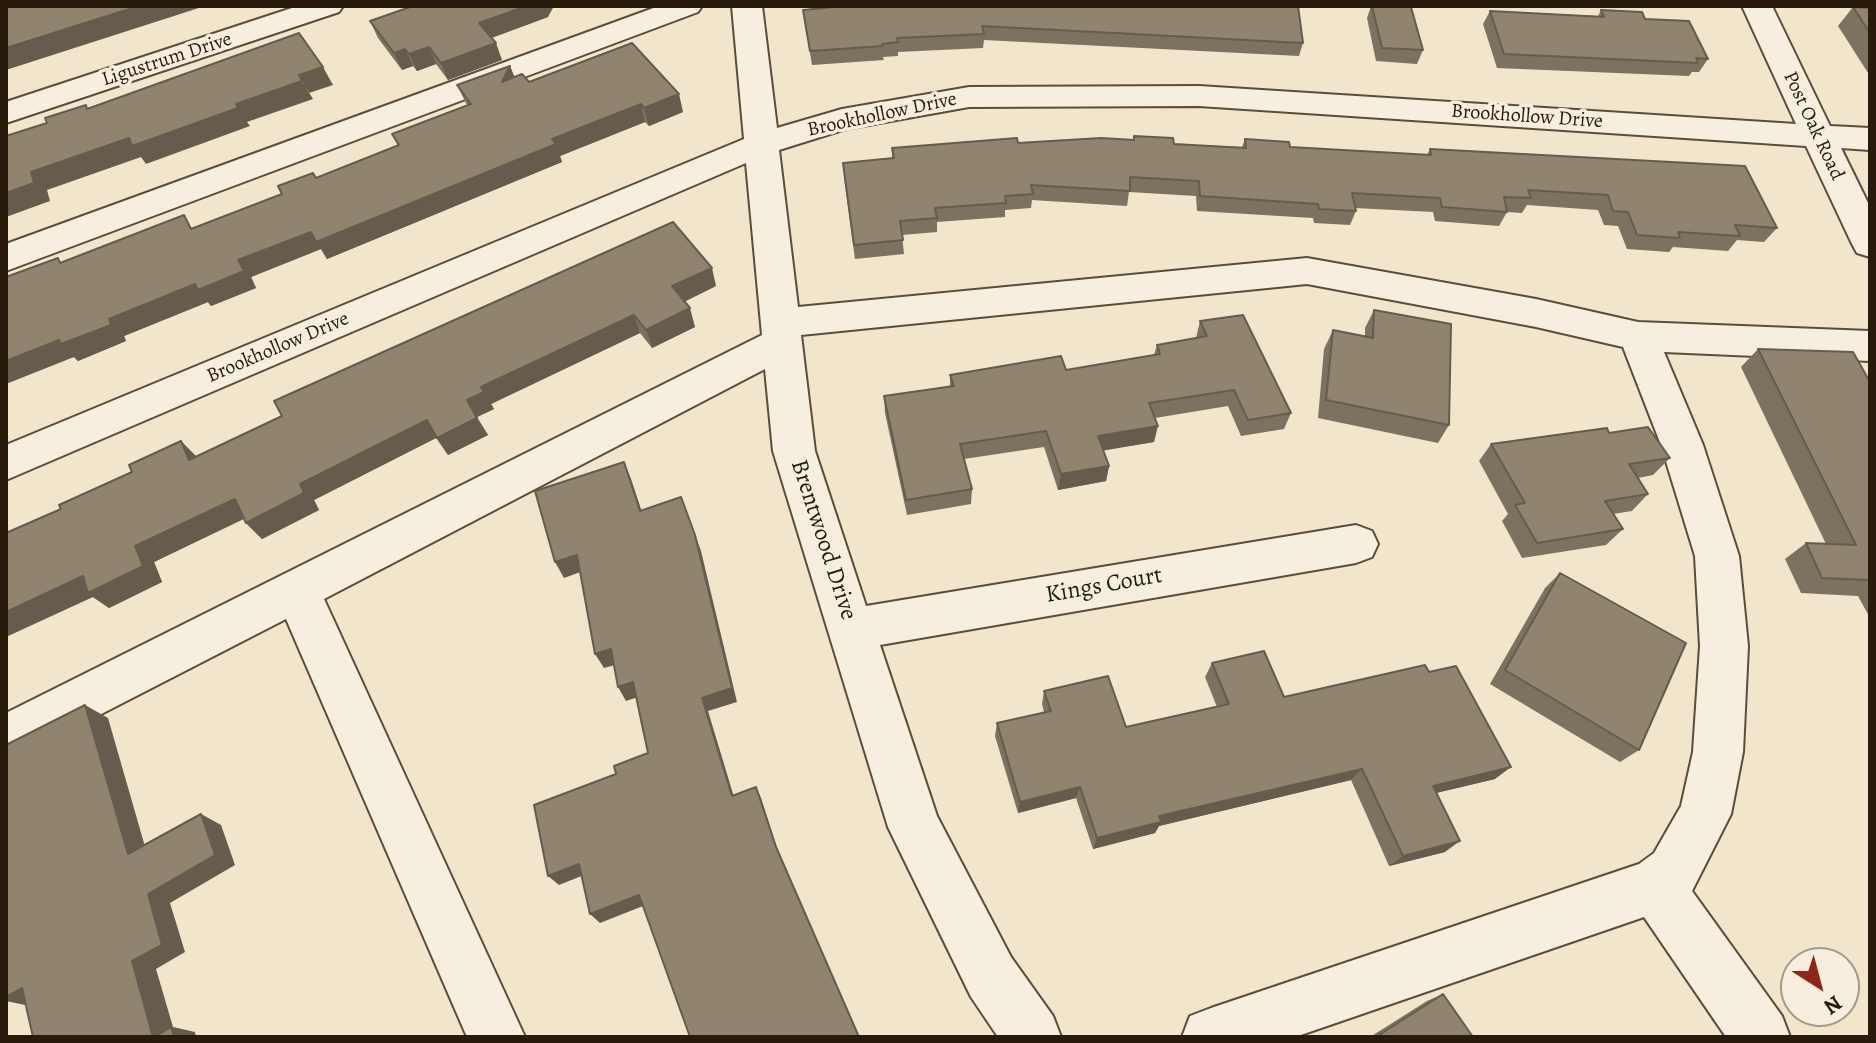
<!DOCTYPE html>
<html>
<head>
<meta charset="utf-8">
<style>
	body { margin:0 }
	#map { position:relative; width:1876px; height:1043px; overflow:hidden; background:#f1e5cc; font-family:Alegreya,serif }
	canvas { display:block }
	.frame { position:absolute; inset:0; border:8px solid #281b0b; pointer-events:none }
	.north { position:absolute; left:1780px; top:947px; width:80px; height:80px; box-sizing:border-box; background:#f6eede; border:2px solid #a49a8a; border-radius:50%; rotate:144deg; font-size:22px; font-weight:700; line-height:32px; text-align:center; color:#281b0b }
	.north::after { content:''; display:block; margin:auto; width:28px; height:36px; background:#8f2418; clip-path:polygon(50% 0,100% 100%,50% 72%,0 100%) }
</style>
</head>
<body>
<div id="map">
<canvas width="1876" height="1043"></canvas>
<div class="frame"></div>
<div class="north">N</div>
</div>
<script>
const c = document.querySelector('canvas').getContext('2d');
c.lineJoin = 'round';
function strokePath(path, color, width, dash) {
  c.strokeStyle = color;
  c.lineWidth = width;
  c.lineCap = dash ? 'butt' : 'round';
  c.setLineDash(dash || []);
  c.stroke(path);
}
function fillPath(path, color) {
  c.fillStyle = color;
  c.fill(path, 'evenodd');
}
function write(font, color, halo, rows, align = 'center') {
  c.font = font + ' Alegreya,serif';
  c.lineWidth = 7;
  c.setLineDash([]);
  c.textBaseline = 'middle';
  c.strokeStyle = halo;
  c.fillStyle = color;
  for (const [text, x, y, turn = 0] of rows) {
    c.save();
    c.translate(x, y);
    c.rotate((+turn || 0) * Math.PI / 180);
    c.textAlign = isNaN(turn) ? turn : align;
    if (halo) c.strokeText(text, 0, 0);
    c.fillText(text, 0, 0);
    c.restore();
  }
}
const minor = new Path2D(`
	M298 6H343L339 12 6 123V102Z
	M659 6H702L698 12 6 271V244Z
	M732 6H762L777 128 842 109 969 87 1199 86 1796 124 1742 6H1772L1830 126 1870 128V150L1841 148 1870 207V257L1857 253 1852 244 1806 146 1199 106 969 107 846 129 779 150 798 307 1307 258 1536 299 1638 322 1870 331V361L1664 352 1703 445 1739 556 1748 646 1743 752 1731 814 1692 891 1782 1016 1790 1037H1726L1644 917 1295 1037H1182L1190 1016 1211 1008 1639 864 1654 853 1681 806 1693 752 1700 646 1695 556 1661 445 1623 347 1536 327 1307 284 801 335 815 451 866 606 1356 525 1372 531 1378 544 1372 557 1356 563 880 645 937 816 1011 957 1053 1016 1061 1037H998L971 997 888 827 773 451 765 369 324 599 525 1037H467L286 619 6 763V713L762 335 746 163 6 480V445L744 139Z`);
const wall = new Path2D(`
	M1371 6H1399L1423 50 1417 64 1376 61 1367 18Z
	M1853 7 1870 8V76L1838 26Z
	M803 10 1303 43 1299 56 984 40 983 48 898 52V56L883 57 884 60 812 65Z
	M1601 10 1645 19 1708 59 1699 72H1692L1689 76 1497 68 1483 24 1490 11 1598 16Z
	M548 17 491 38 502 60 448 80 436 64 417 71 413 66 402 70 378 38 370 21Z
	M510 66 514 77 529 82 683 112 649 126 645 122 560 156 562 162 327 259 321 249 251 277 256 288 211 306 208 302 124 336 126 341 78 361 74 357 194 228 282 194 316 178 398 146 392 134 467 105 457 85Z
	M1134 136 1174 144 1242 147 1245 139 1290 147 1427 155 1430 149 1777 228 1764 242 1737 240 1728 251 1673 247 1669 252 1627 249 1618 226 1604 225 1598 210 1527 205 1522 213 1507 212 1499 226 1435 221 1433 212 1355 208 1356 211 1350 225 1314 223 1313 218 1197 211 1196 196 1129 192 1127 206 1032 200 1031 208 1005 210V217L937 222V232L902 235 904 254 855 259 844 177 892 158V148L1133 140Z
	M716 286 685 301 695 327 652 348 640 333 491 404 494 409 477 417 488 435 448 455 436 438 314 500 319 510 262 539 246 523 244 519 154 562 162 582 109 608 93 597 61 509 132 472 196 456Z
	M1374 310 1449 425 1438 443 1318 418 1324 349 1333 330 1365 336V328Z
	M1200 321 1291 413 1284 429 1241 436 1228 406 1155 418 1154 442 1103 450 1109 466 1106 481 1058 490 1044 447 964 459 972 489 971 504 907 515 885 413 884 396 950 386V375L1066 370 1154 355 1157 345 1196 338Z
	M1758 349 1870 382V618L1858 596 1801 593 1785 559 1806 543 1826 544 1741 367Z
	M1609 433 1670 458 1653 475 1638 478 1648 494 1632 511 1613 514 1623 529 1606 545 1522 558 1502 521 1508 514 1479 461 1491 444Z
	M1560 573 1639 750 1620 762 1490 684 1545 588Z
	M1212 663 1284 697 1495 779 1436 793 1445 852 1389 866 1351 780 1159 826 1155 833 1093 849 1076 798 1018 813 995 736 997 723 1044 712 1042 704 1044 691 1126 727 1217 707 1205 677Z
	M1443 994 1473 1037H1370L1427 1001Z`);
const shadedWall = new Path2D(`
	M139 6H205L6 70V48Z
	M527 6H554L548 17 486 40 479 23Z
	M496 43 502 60 448 80 441 63Z
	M429 47 436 64 417 71 409 54Z
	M405 49 413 66 402 70 394 53Z
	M510 66 517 83 502 82Z
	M323 67 333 85 309 93 299 75Z
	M302 81 313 99 247 122 250 126 146 164 141 157 47 190 50 201 6 217V193L31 172 129 138 236 104Z
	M679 94 683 112 649 126 644 108Z
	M641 104 645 122 560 156 562 162 327 259 321 249 251 277 256 288 211 306 208 302 124 336 126 341 78 361 74 357 6 384V361L109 319 238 260Z
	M712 268 716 286 678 305 672 286Z
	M690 308 695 327 652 348 646 330Z
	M634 315 640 333 491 404 494 409 477 417 467 400 481 387Z
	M477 418 488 435 448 455 437 438Z
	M427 420 438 437 314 500 319 510 262 539 246 523 300 484Z
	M1158 426 1154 442 1095 452 1098 436Z
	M181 441 198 458 189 460Z
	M624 462 631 479 647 527 640 511Z
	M1109 466 1106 481 1058 490 1061 474Z
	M235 499 251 515 154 562 162 582 109 608 93 597 6 637V612L83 576 135 546Z
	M695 535 701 551 737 702 708 711 737 807 732 796 702 698Z
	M577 555 586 570 564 578 555 562Z
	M611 649 619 664 604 668 595 654Z
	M633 682 641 696 626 701 618 687Z
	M85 705 108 718 150 864 128 854Z
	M1511 767 1495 779 1419 797 1433 786Z
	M1362 769 1351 780 1159 826 1155 833 1093 849 1097 838 1159 816Z
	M756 787 761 798 780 857 776 847Z
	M1080 787 1076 798 1018 813 1020 802Z
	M201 814 221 825 235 865 170 903 185 952 156 969 173 1027 195 1032 196 1037H153L132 961 148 894Z
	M1460 841 1445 852 1389 866 1403 856Z
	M579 864 589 873 559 885 548 876Z
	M639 895 648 904 600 923 590 914Z
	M22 988 30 1006 6 1001V997Z`);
const building = new Path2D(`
	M11 6H139L6 48V8Z
	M413 6H527L479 23 496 43 441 63 429 47 409 54 405 49 394 53 370 21Z
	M844 6H1298L1303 43 982 26 984 34 897 38 898 42 882 44 883 46 810 51 803 10Z
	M1372 6 1411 7 1423 50 1382 48Z
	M1853 7 1870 8V33Z
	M1601 10 1642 12 1645 19 1689 21 1708 59 1696 58 1698 63 1504 54 1490 11 1604 17Z
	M299 33 323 67 299 75 302 81 236 104 238 108 132 146 129 138 31 172 34 183 6 193V136L47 123 45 118 86 105 87 109Z
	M632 43 679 94 644 108 641 104 552 139 556 144 316 242 311 232 238 260 244 271 198 290 195 284 109 319 111 325 61 344 59 340 6 361V277L58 258 60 263 184 215 191 229 282 194 278 186 313 173 316 178 399 145 392 134 471 104 457 85 510 66 502 82 522 74 529 82Z
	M1134 136 1173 138 1174 144 1246 148 1245 139 1289 142 1290 147 1431 155 1430 149 1745 166 1777 228 1735 225 1740 236 1678 232 1680 238 1637 235 1628 212 1613 211 1608 195 1528 190 1531 198 1504 197 1507 212 1442 207 1440 198 1352 193 1356 211 1319 209 1318 204 1200 196 1199 181 1130 177V191L1031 185 1033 194 1005 196 1006 203 935 208 937 218 900 221 903 240 854 245 843 163 894 158 892 148 1017 138 1018 143 1101 138 1134 140Z
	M673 222 712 268 672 286 690 308 646 330 634 315 481 387 484 392 467 400 477 418 437 438 427 420 300 484 304 493 246 523 235 499 135 546 143 566 88 593 83 576 6 612V533L61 509 59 505 132 472 129 465 181 441 189 460 282 416 274 401Z
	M1374 310 1451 324 1449 425 1326 400 1333 330 1373 338Z
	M1243 315 1291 413 1248 420 1234 390 1149 403 1158 426 1098 436 1109 466 1061 474 1046 431 960 444 972 489 906 500 884 396 954 386 950 375 1061 356 1066 370 1160 354 1157 345 1207 336 1200 321Z
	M1758 349 1853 352 1870 382V580L1822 578 1806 543 1856 545Z
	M1648 427 1670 458 1629 464 1648 494 1605 501 1623 529 1537 543 1515 505 1525 503 1491 444 1607 428 1609 433Z
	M624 462 640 511 681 497 695 535 732 688 702 698 732 796 756 787 776 847 859 1037H690L639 895 590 914 579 864 548 876 534 805 616 774 614 766 648 753 633 682 618 687 611 649 595 654 577 555 555 562 535 491Z
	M1560 573 1686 643 1639 750 1505 670Z
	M1264 651 1284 697 1425 665 1429 672 1456 666 1511 767 1433 786 1460 841 1403 856 1362 769 1159 816 1161 822 1097 838 1080 787 1020 802 997 723 1051 711 1044 691 1108 676 1126 727 1229 704 1212 663Z
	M85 705 128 854 201 814 215 855 148 894 162 945 132 961 153 1037H33L22 988 6 997V745Z
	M1443 994 1473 1037H1376Z
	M171 1027 174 1037H155Z`);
const farStreetnames = [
	["Ligustrum Drive",167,60,-18],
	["Brookhollow Drive",882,115,-12],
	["Brookhollow Drive",1527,117,4],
	["Post Oak Road",1813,126,65],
	["Brookhollow Drive",278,348,-23]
];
const streetNames = [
	["Brentwood Drive",823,540,72],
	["Kings Court",1104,586,-10]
];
strokePath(minor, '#5a4e3b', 4);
fillPath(minor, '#f6eede');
fillPath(wall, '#7d725f');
fillPath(shadedWall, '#665c4e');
fillPath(building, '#91846f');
strokePath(building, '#665c4e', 2);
write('20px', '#281b0b', '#f6eede', farStreetnames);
write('24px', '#281b0b', '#f6eede', streetNames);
</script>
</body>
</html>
